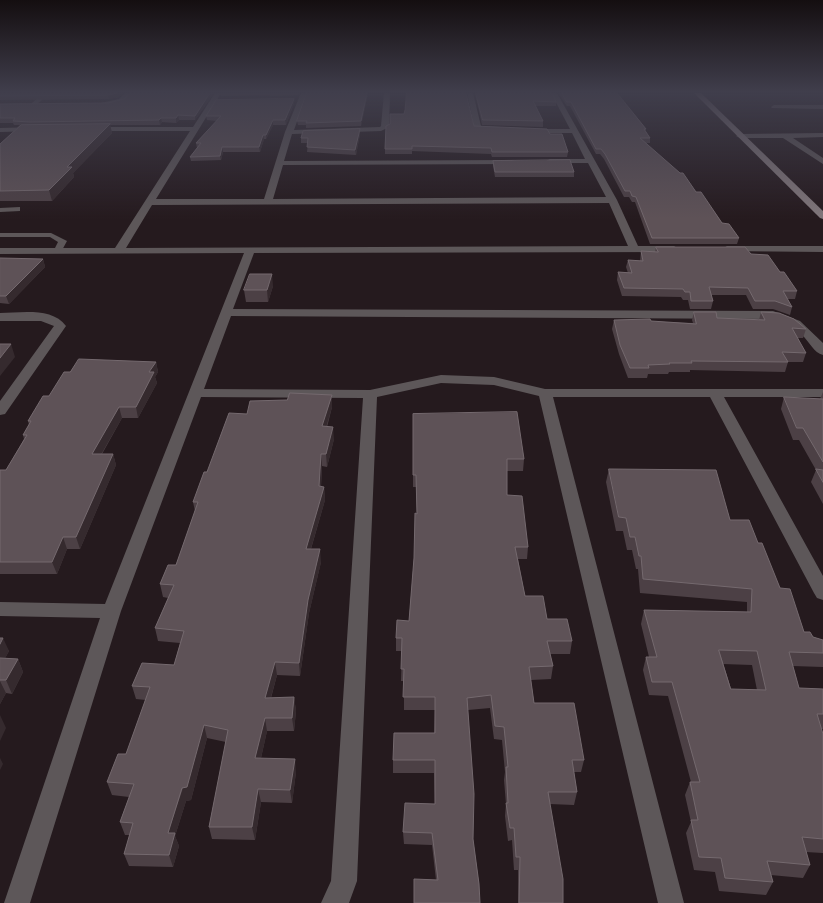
<!DOCTYPE html>
<html>
<head>
<meta charset="utf-8">
<style>
	body { margin:0 }
	canvas { display:block; background:#251a1e }
</style>
</head>
<body>
<canvas width="823" height="903"></canvas>
<script>
const c = document.querySelector('canvas').getContext('2d');
c.lineJoin = 'round';
function fillPath(path, color) {
  c.fillStyle = color;
  c.fill(path, 'evenodd');
}
function strokePath(path, color, width, dash) {
  c.strokeStyle = color;
  c.lineWidth = width;
  c.lineCap = dash ? 'butt' : 'round';
  c.setLineDash(dash || []);
  c.stroke(path);
}
const lane = new Path2D(`
	M20 207V211L0 212V208Z
	M0 233H51L67 241 61 252 58 253 54 250 58 242 50 237H0Z`);
const street = new Path2D(`
	M43 93H50L36 105H32V103Z
	M125 93H132C125 102 112 109 101 103L119 99Z
	M215 93H221L156 199H264L285 132 301 93H307L294 130 380 127 381 126 384 93H390L389 127 381 131 292 134 284 161 512 160 516 162 512 164 283 165 273 199 606 197 588 163H550L546 161 550 159H585L572 133H529L525 131 529 129H570L551 93H557L617 200 638 246H674L679 249 674 252 254 253 233 309 773 311 800 321 823 343V355C814 353 809 341 802 335 794 326 784 321 773 319L231 316 204 389 370 390 441 375 494 377 545 389H823V397H724L823 576V600L817 598 814 593 710 397H553L684 903H658L539 396 494 385 441 383 377 397 357 881 349 903H321L331 881 363 398 201 397 121 611 30 903H4L100 618 0 616V602L105 604 244 253 0 254V248H115L190 131H91L87 129 91 127H193ZM609 203 628 246 126 248 152 205Z
	M467 93H473L481 126 499 129V133L475 130Z
	M774 105H823V109L772 108 771 107Z
	M38 127 39 129 35 131 0 132V128Z
	M823 133V137L793 138 823 158V164L783 138H740L736 136 740 134Z
	M727 246H823V252L723 251 722 249Z
	M0 313C21 313 52 307 66 326L5 414 0 415V401L54 326 41 321H0Z`);
const secondary = new Path2D(`
	M694 93H701L823 211V219L820 218Z`);
const wall = new Path2D(`
	M0 93H123L118 97 109 99 0 100Z
	M130 93H214L195 120H179L176 123 162 122 160 125H110L112 133 73 173 74 177 52 201H0V144L20 125H14L13 123H0V104L108 103 124 99Z
	M221 93H300L298 95 221 96Z
	M368 93 361 126 306 128V125H298L297 121Z
	M475 93H552L556 102V106H535L543 121V127L482 125Z
	M558 93H617L646 129 645 131 650 138V143H646L696 192 722 223 739 238 737 244H650L635 202H632L629 197H624L604 159 600 154H596L570 106H567Z
	M294 99V103L286 125H273L266 139H264L260 152H223L221 160 191 161 190 157 197 148 196 143 217 121 207 120 206 116Z
	M474 126 550 134 568 152 567 157H492L491 154 412 151V154H385V149Z
	M360 134 356 155 307 152 308 143H301V138Z
	M493 161 574 172V177H495L493 166Z
	M656 247 751 254 780 272 797 291 795 299H787L792 307 790 315 773 309H753L746 295H711L713 301 711 309H690L688 300H683L681 297 622 296 617 280 618 272 628 273 626 267 628 260 640 261 641 251 655 252Z
	M0 258 43 259 45 267 9 304 0 303Z
	M273 286 268 302H246L244 290Z
	M694 312 717 318 759 320 761 312 806 329 803 338H797L806 353 803 362H788L785 372 690 370V372H669L668 374H648L647 378H628L619 354 612 329 614 320 693 323 692 320Z
	M156 362 158 372 155 377 157 383 138 418H122L102 454H113L116 465 80 549H67L57 574H0V470H6L24 439 23 435 29 425 28 421 70 372Z
	M823 392V504L811 482 816 470 799 440H793L781 409 784 397 820 399Z
	M332 395V407L327 427 334 439 327 467 322 466 321 487H324L325 500 311 549 321 562 309 613 300 676 277 675 271 698 294 697 296 711 294 731H267L261 758 296 772 292 803 261 802 255 840 212 839 209 827 226 742 207 738 191 800 186 801 175 836 179 846 173 867 129 866 124 854 130 835H125L120 822 129 797 112 795 107 782 126 754 146 700 136 699 132 686 174 665 180 643 158 641 155 628 168 598 163 597 160 584 176 565 195 511 193 502 207 472 247 414 287 400Z
	M413 414 524 459 523 471H507V495L528 547 527 559H518L525 596 547 619 572 641 570 654H550L553 666 551 679 531 680 534 703 584 760 581 772H574L577 792 574 805 550 804 563 903H518V870H514L512 840 508 841 505 816 506 804 504 780 505 772 502 740 494 739 490 708 468 710 473 839 479 884 436 880 432 845 404 844 403 832 435 804 434 773H393V760L434 733 435 710H404V681H401L402 651H396V638L409 621 414 558 417 514 416 487H413Z
	M609 469 730 520 758 543 780 588 804 632 813 637 823 640V667L793 666 799 688 823 689V729H821L823 734V853L806 852 810 865 803 878 771 875 773 882 766 895 719 891 715 872 694 870 686 833 691 822 685 795 690 782H691L668 696 649 695 643 670 646 657H649L641 624 644 610 747 612V602L640 593 638 569H636L632 550H627L623 531H616L606 482ZM723 664 752 665 757 690 731 689Z
	M0 638 9 651 5 658 18 659 23 672 12 694 6 693 0 704Z`);
const shadedWall = new Path2D(`
	M117 93H123L118 97 109 99 108 95Z
	M210 93H214L195 120V116Z
	M367 93H368L361 126V121Z
	M294 99V103L286 125 285 120Z
	M178 115 179 120 176 123V118Z
	M161 118 162 122 160 125 159 120Z
	M273 120V125L266 139V135Z
	M110 124 112 133 73 173 74 177 52 201 49 190 67 167Z
	M360 129V134L356 155 355 150Z
	M263 135 264 139 260 152 259 147Z
	M222 147 223 152 221 160 220 156Z
	M43 259 45 267 9 304 6 296Z
	M272 274 273 286 268 302 267 290Z
	M11 344 15 357 0 376V358Z
	M156 362 158 372 155 377 157 383 138 418 136 407 149 372Z
	M332 395V407L323 438 322 426Z
	M119 407 122 418 95 465 92 454Z
	M333 427 334 439 327 467 326 454Z
	M113 454 116 465 80 549 76 537Z
	M321 454 322 466 320 499 319 486Z
	M324 487 325 500 307 562 306 549Z
	M63 537 67 549 57 574 52 562Z
	M320 549 321 562 309 613 300 676 299 663 308 600Z
	M3 638 9 651 0 668V644Z
	M18 659 23 672 12 694 6 680Z
	M275 662 277 675 267 711 265 698Z
	M0 681 6 693 0 704Z
	M294 697 296 711 294 731 292 718Z
	M0 715 6 728 0 741Z
	M265 718 267 731 258 771 255 758Z
	M204 725 207 738 191 800 186 801 175 836 179 846 173 867 169 855 168 833Z
	M0 758 3 764 0 770Z
	M295 759 296 772 292 803 290 790Z
	M258 789 261 802 255 840 252 827Z`);
const building = new Path2D(`
	M0 93H117L108 95 0 96Z
	M130 93H210L195 116 178 115 176 118H161L159 120 30 122 13 121 15 118H0V104L108 103 124 99Z
	M307 93H367L361 121 306 123 307 121H297Z
	M407 93H466L474 126 547 129 550 134H562L568 152H492L491 148 412 146V149H385L386 126 390 124V114H404L405 110Z
	M476 93H552L556 102 533 101 543 121 483 120Z
	M562 93H617L646 129H644L650 138H640L680 173H683L696 192H701L722 223 729 224 739 238H652L636 197 632 196 630 191H625L605 154 601 149H596L571 102H567Z
	M294 99 285 120H273L266 135H263L259 147H222L220 156 190 157 201 143H196L221 116H206L216 100Z
	M110 124 67 167H72L49 190 0 191V144L21 125Z
	M360 129 355 150 307 147 308 138H301L303 131Z
	M570 160 574 172H495L493 161Z
	M656 247H745L751 254 768 255 780 272H784L797 291H783L792 307 775 301H755L748 288 709 287 713 301H691L690 292H685L683 289 624 288 618 272 632 273 628 260 643 261 641 251 658 252Z
	M0 258 43 259 6 296H0Z
	M250 274H272L267 290H244Z
	M694 312H716L717 318 765 320 761 312 779 313 794 319 806 329 792 328 806 353 782 352 788 362 691 361 692 363H669L670 364 648 365 649 368H630L620 345 614 320 650 319 651 321 696 324Z
	M0 344H11L0 358Z
	M79 359 156 362 149 372H154L136 407H119L92 454H113L76 537H63L52 562H0V470H6L27 435H23L31 421H28L43 396H49L64 372H70Z
	M290 393 332 395 322 426 333 427 326 454H321L319 486 324 487 306 549H320L308 600 299 663 275 662 265 698 294 697 292 718H265L255 758 295 759 290 790 258 789 252 827H209L228 730 204 725 187 787 182 788 168 833H175L169 855 124 854 133 823 120 822 134 784 107 782 118 754H126L150 687 132 686 142 663 174 665 184 631 155 628 174 585 160 584 168 565H176L198 502H193L204 472H207L229 413 247 414 250 401 287 400Z
	M784 397 823 399V462L803 428H797Z
	M517 412 524 459H507V495L522 496 528 547H515L525 596H543L547 619H567L572 641H547L553 666 529 667 534 703H574L584 760H572L577 792H548L563 879V903H519L520 857H516L514 828H510L506 803H508L506 767H508L504 727 495 726 491 695 467 698 474 794 473 839 479 884 480 903H414V879L438 880 432 833 403 832 405 803 435 804V760H393L394 733H435V697H403L404 669H401L402 638H396L397 620 409 621 414 558 415 513 417 514 416 475H413V414Z
	M609 469 716 470 730 520H749L758 543H762L780 588 790 589 804 632H810L813 637 823 640V653L789 652 799 688 823 689V714H817L823 734V839L802 837 810 865 767 861 773 882 725 878 721 858 699 857 691 820H698L690 782H700L672 682H652L646 657H657L644 610 751 612 752 589 643 579 641 556H639L635 537H630L626 518 619 517ZM719 650 757 651 766 690 731 689Z
	M816 469 823 470V482Z
	M0 638H3L0 644Z
	M0 658 18 659 6 680H0Z`);
fillPath(lane, '#5d5759');
fillPath(street, '#5d5759');
fillPath(secondary, '#81777b');
fillPath(wall, '#4c4045');
fillPath(shadedWall, '#352a2e');
fillPath(building, '#5e5257');
strokePath(building, '#74696e', 1);
const sky = c.createLinearGradient(0, 0, 0, 219);
sky.addColorStop(0, '#140e10');
sky.addColorStop(0.42, '#403e4c');
sky.addColorStop(1, '#403e4c00');
c.fillStyle = sky;
c.fillRect(0, 0, 823, 219);
</script>
</body>
</html>
